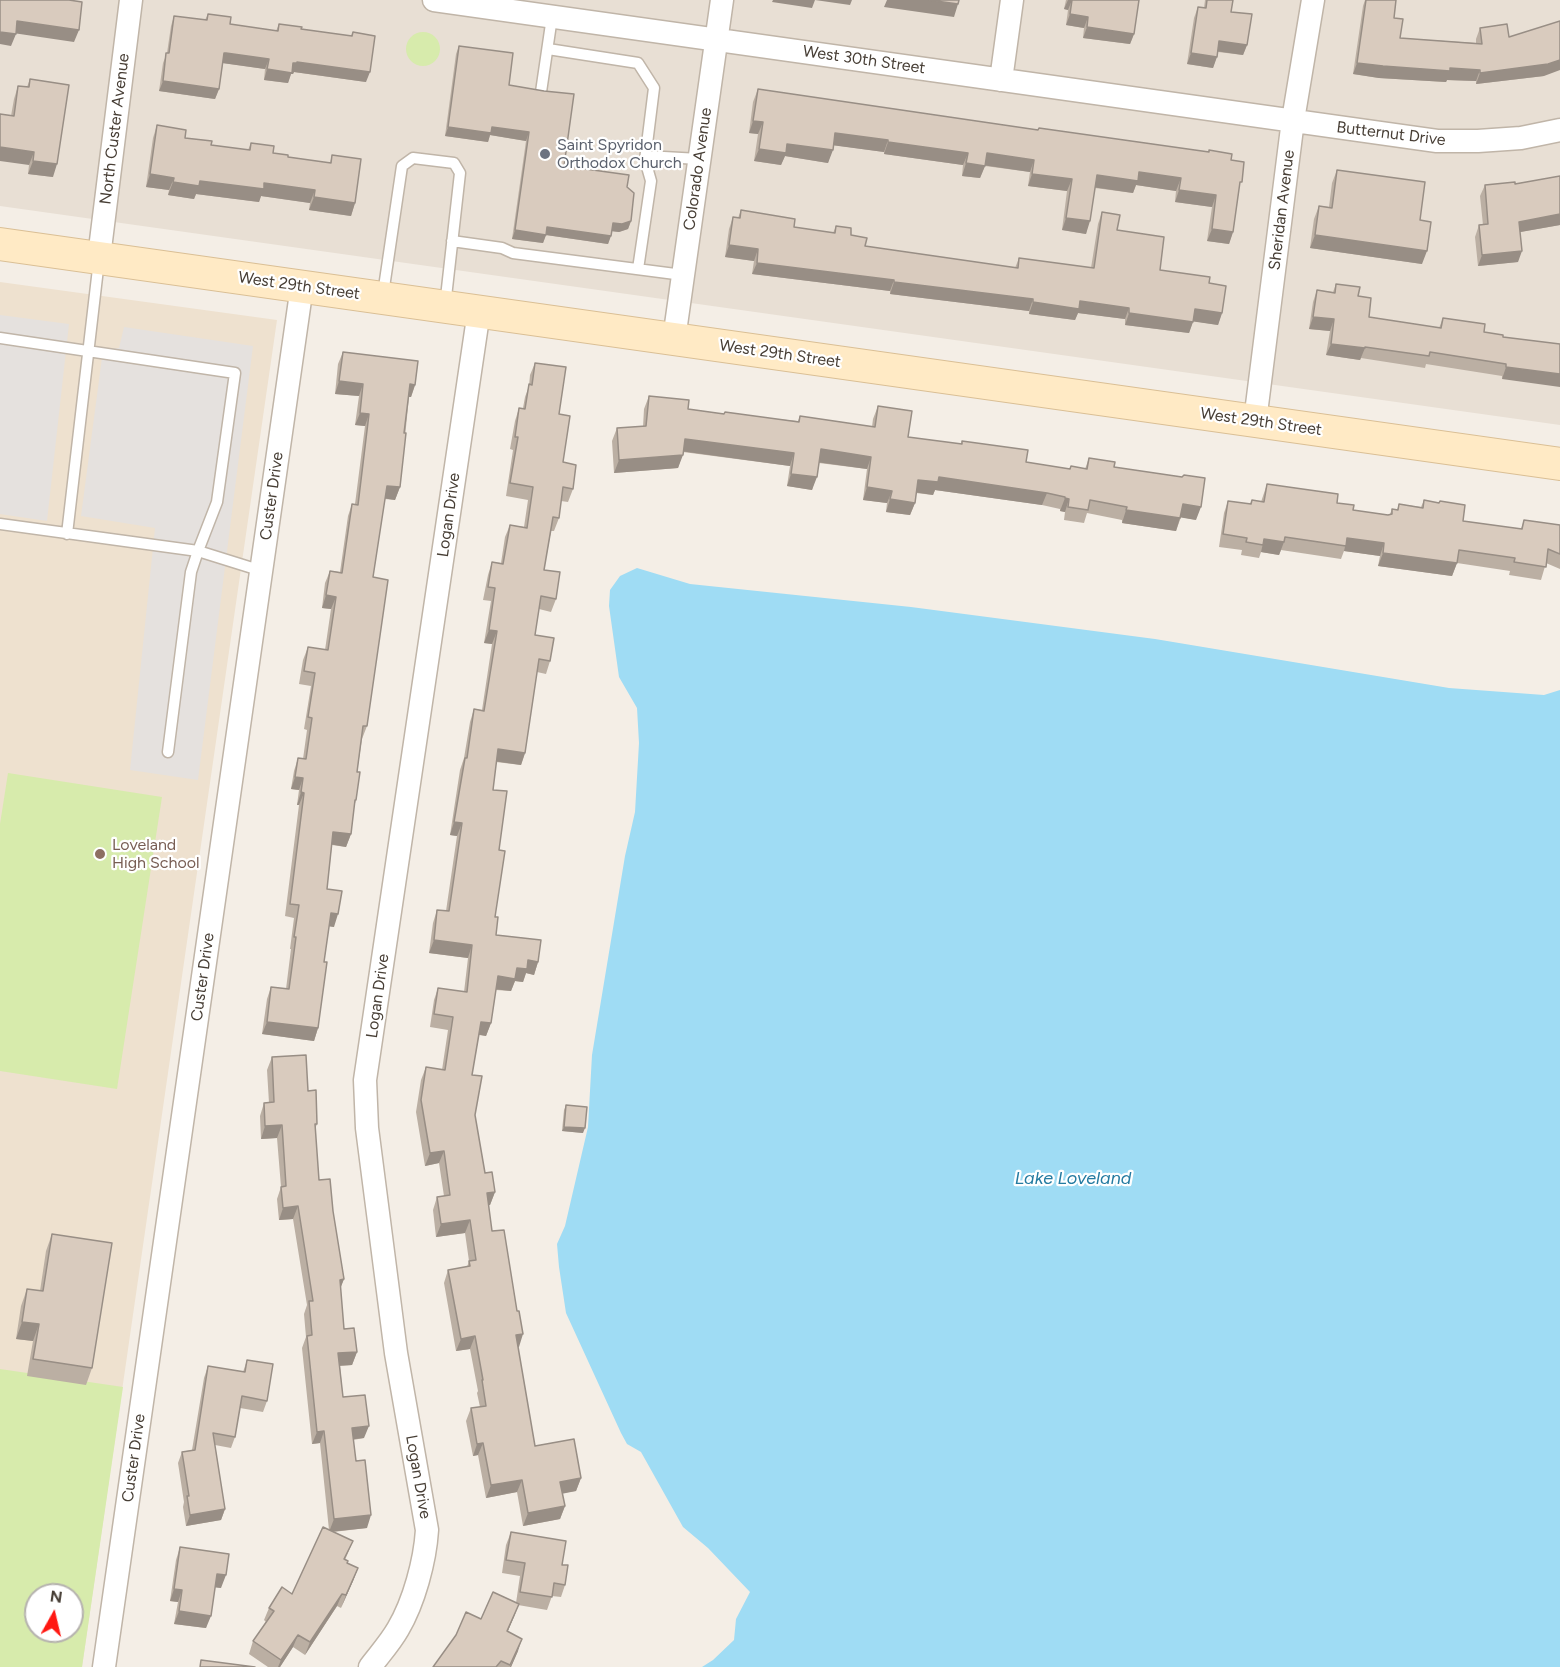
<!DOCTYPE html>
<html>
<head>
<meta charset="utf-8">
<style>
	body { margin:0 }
	#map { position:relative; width:1560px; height:1667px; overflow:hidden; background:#f4eee6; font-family:Figtree,sans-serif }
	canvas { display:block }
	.north { position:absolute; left:24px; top:1583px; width:60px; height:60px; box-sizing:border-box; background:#fff; border:2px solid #b5b2ae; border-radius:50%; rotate:8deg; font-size:16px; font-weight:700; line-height:24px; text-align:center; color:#473e35 }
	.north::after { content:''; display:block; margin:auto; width:21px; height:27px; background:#ff1812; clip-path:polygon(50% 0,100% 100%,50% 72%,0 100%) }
</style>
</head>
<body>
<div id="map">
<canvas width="1560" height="1667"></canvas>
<div class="north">N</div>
</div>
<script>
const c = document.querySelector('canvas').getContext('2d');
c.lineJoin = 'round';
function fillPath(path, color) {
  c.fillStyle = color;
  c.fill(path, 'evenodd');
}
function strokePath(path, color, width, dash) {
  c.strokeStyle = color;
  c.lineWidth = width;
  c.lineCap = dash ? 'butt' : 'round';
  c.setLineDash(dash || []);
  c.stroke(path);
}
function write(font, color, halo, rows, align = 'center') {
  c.font = font + ' Figtree,sans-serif';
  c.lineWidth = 4.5;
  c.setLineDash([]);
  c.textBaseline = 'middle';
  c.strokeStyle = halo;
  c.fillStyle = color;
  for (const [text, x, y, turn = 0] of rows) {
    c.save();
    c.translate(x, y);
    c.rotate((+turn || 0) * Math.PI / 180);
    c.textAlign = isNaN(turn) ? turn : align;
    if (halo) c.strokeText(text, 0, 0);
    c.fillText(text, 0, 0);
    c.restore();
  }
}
const residential = new Path2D(`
	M0 0H1560V425L0 206Z`);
const education = new Path2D(`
	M0 282 277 320 82 1667H0ZM36 1595H72V1631H36Z`);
const green = new Path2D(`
	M406 49a17 17 0 1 1 34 0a17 17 0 1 1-34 0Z
	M8 773 162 797 117 1089 0 1071V824Z
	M0 1369 123 1387 82 1667H0ZM36 1595H72V1631H36Z`);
const parking = new Path2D(`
	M0 315 69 324 47 521 0 514Z
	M124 327 253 346 198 780 130 770 155 528 81 516 103 350 119 348Z`);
const water = new Path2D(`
	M637 568 690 584 911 607 1155 639 1449 688 1544 695 1560 690V1667H702L713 1660 734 1640 736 1619 750 1592 708 1548 683 1527 641 1452 627 1444 621 1433 566 1313 559 1267 557 1244 565 1226 588 1127 592 1055 625 856 635 812 639 743 637 708 619 677 609 606 610 590 620 576Z`);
const service = new Path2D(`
	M548 49 638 63 654 88 645 160 651 181 638 269
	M541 92 552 17
	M646 156 699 159
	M452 241 502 248 513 253 683 275
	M383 294 402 166 413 158 454 163 460 173 445 306
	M0 338 235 373 217 502 198 551 191 572 168 752
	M0 524 198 551 262 571
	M67 534 99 260`);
const minor = new Path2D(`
	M434 0 1437 141H1478L1521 138 1560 130
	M1001 80 1012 0
	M99 257 131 0
	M674 339 722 0
	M1255 421 1293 120 1313 0
	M104 1667 302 286
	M370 1667C379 1655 390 1643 398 1629 414 1602 425 1561 427 1530L396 1353 367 1128 365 1080 479 311`);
const secondary = new Path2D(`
	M0 244 1560 464`);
const wall = new Path2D(`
	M1066 0H1135L1134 34 1130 44 1083 38 1084 28 1066 25 1068 10 1064 9Z
	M1205 0H1233L1231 12 1247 45 1243 55 1218 52 1213 68 1187 64 1194 18 1198 7 1204 8Z
	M1365 0H1396L1394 18 1400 38 1476 43V39L1480 28 1509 37 1544 76 1476 84V81L1447 80 1446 82 1379 78 1353 74 1363 6Z
	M208 14 230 24 276 31 279 24 301 29 351 36 353 32 366 82 294 72 293 74H291L288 83 264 80 265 69 223 63 219 89 215 99 159 91 163 63 167 53 171 26 174 16 205 20Z
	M459 46 509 85 564 166 627 187 631 221 628 229 619 232 612 231 608 244 546 235 543 243 512 239 526 141 490 135 488 142 445 136 456 54Z
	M30 79 53 177 28 174 29 165 11 116 14 99 18 86 27 87Z
	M758 89 1231 160 1239 190 1233 232 1229 244 1207 241 1212 207 1175 202 1176 191 1136 185 1133 193 1095 188 1086 234 1062 230 1067 191 1028 186 1030 172 985 166 980 178 962 176 963 165 884 154V152L833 145 828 163 785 156 781 165 754 161 758 134 749 133 753 102Z
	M157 125 185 138 211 145 248 150 251 143 273 153 288 157 330 163 332 155 355 203 351 216 309 210 310 203 261 196 259 202 196 194 194 199 168 195 169 190 146 187 153 138Z
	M1337 170 1420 220 1422 264 1310 248 1314 219 1319 206 1329 207 1332 183Z
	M1560 176V225L1520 232 1518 262 1478 266 1475 237 1479 225H1483L1480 196 1485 185 1515 184Z
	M741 210 794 227 833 233 836 226 865 246 1015 268 1019 258 1091 268 1098 224 1102 212 1117 230 1160 270 1209 283 1222 313 1218 325 1193 321 1189 333 1125 325V319L1078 313 1075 320 1029 314V311L890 294V291L752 274 754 261 725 257 729 229 733 217 738 218Z
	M1336 284 1358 296 1369 317 1439 328 1443 318 1484 332 1503 337 1560 344 1502 379V376L1426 364 1425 368 1361 358 1360 360 1326 355 1330 331 1309 329 1313 302 1317 290 1333 292Z
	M343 352 415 385 411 397H409L400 487 395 500 385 499 373 577 367 726 362 739 357 772 356 800 354 807 351 834 346 847 332 845 327 889 334 927 329 926 324 962 318 1028 314 1041 262 1034 267 999 271 987 286 989 291 949H290L294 918 285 916 299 805H297L299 790 291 789 294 771 298 758 303 759 307 730 304 729 311 686 299 684 303 660 308 647 325 650 331 609 322 608 325 583 330 571 340 572 348 516 352 504H355L365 426 355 425 359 396 335 394 338 364Z
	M535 363 559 414 563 462 573 489 568 502 561 501 559 518 554 531H551L544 570 556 599 551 612 539 609 535 635 550 661 546 674 537 672 525 753 521 765 496 762 493 790 499 850 495 917 496 935 538 962 534 975 526 973 523 982 515 981 511 991 496 990 491 1023 486 1036 479 1035 472 1075 475 1115 485 1173 495 1192 490 1205H488L492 1231 519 1347H518L535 1446 581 1478 576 1491 562 1493 565 1506 560 1519 523 1526 517 1492 486 1498 478 1455 473 1456 466 1421 471 1408 480 1407 477 1393 478 1391 470 1349 456 1351 444 1283 448 1270 467 1267 469 1261 465 1233 436 1237 433 1210 437 1197 444 1196 439 1163 425 1166 416 1112 421 1080 426 1067 442 1070 448 1030 430 1027 434 1000 438 988 464 992 468 958 429 953 433 923 437 910 446 911 457 836 450 835 460 770 464 758 470 722 474 709 482 710 492 644 484 643 491 601 483 600 488 575 492 562 501 563 505 537 510 525 524 527 528 500 506 496 513 450 510 449 515 421 519 408H523L525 397 529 386 530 375Z
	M649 396 688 409 724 414 798 421 800 416 872 427 873 419 878 406 908 437 961 444 962 441 1026 462 1070 469 1071 466 1085 469 1089 458 1114 467 1196 520 1181 517 1176 531 1122 523V520L1087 513 1084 523 1064 520 1065 512 1060 511V509L1042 505 935 490 933 495 916 493 915 503 910 515 886 512 887 503 863 500 867 469 819 463 812 490 787 486 790 466 683 452 678 468 614 473 612 441 617 428 643 427 644 409Z
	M1267 484 1337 503 1353 510 1388 515 1390 514 1392 509 1397 510 1399 504 1421 507 1424 500 1463 521 1521 529 1524 520 1560 525V569L1546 563 1541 580 1509 575 1510 571 1457 563 1452 576 1378 566 1380 556 1344 551 1341 559 1281 550 1279 555 1261 552 1259 558 1241 555 1242 550 1219 547 1224 513 1228 501 1250 504 1252 500 1261 502Z
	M272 1057 308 1091 317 1124 315 1129 319 1180 333 1211 344 1279 340 1288 344 1329 357 1352 352 1365 340 1366 343 1397 364 1438 353 1440 356 1461 367 1528 333 1532 353 1541 345 1560 347 1563 358 1568 353 1581 341 1608 337 1606 305 1655 293 1647 280 1667H268L249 1654 253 1641 266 1622 264 1620 269 1608 292 1594 329 1530 320 1443 312 1444 302 1348 306 1337 304 1314 307 1305 293 1219 279 1220 277 1199 281 1187 277 1138 261 1139 260 1116 264 1103H269L267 1070Z
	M566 1105 583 1133 562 1131 564 1110Z
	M52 1234 92 1368 86 1385 27 1376 33 1341 16 1339 21 1306 27 1289 40 1291 46 1251Z
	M247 1360 267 1401 263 1412 240 1408 235 1437 231 1448 215 1445 225 1509 221 1520 186 1526 183 1507 184 1502 178 1463 182 1452 192 1450 204 1378 208 1366 243 1372Z
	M511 1532 562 1565 565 1585 561 1597 552 1596 547 1610 518 1605 508 1631 518 1651 511 1667H433L481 1619 516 1603 520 1576 502 1573 506 1545Z
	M180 1547 221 1588 215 1587 206 1628 174 1624 178 1602 170 1601 176 1560Z`);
const shadedWall = new Path2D(`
	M773 0H852L850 5 815 0 812 8 772 2Z
	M887 0H929L958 4 954 17 884 7Z
	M1068 0H1072L1068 10 1064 9Z
	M1070 14 1088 17 1084 28 1066 25Z
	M17 21 79 30 74 42 13 33Z
	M1087 27 1134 34 1130 44 1083 38Z
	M0 32 16 34 11 46 0 44Z
	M1219 41 1247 45 1243 55 1215 51Z
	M224 53H226L269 59 265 69 222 63Z
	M1191 53 1217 57 1213 68 1187 64Z
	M1560 60V70L1544 76 1476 84 1480 73Z
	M297 62 370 72 366 82 294 72 293 74H291L288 83 264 80 267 69Z
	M1357 63 1480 70 1476 81 1447 80 1446 82 1379 78 1353 74Z
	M163 81 219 89 215 99 159 91Z
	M753 121 763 122 758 134 749 133Z
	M448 127H492L529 132 526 141 490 135 488 142 445 136Z
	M835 133 888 140 884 152 831 145Z
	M888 142 968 153 963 165 884 154Z
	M787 144 833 150 828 163 785 156 781 165 754 161 759 149Z
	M0 147 34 152 29 165 0 161Z
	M987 153 1034 160 1030 172 982 165Z
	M33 161 57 164 53 177 28 174Z
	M966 163 985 166 980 178 962 176Z
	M1139 172 1181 178 1176 191 1136 185 1133 193 1092 187 1097 175Z
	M150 174 174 178 169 190 146 187Z
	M1032 174 1072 179 1067 191 1028 186Z
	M200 181 264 183 315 190 310 203 261 196 259 202 196 194 194 199 168 195 173 182Z
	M1179 190 1216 195 1212 207 1175 202Z
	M314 197 355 203 351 216 309 210Z
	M1560 214V225L1515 233 1519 222Z
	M1066 218 1090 221 1086 234 1062 230Z
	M631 221 628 229 619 232 610 231 613 223Z
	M547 227 611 236 608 244 546 235 543 243 512 239 515 230Z
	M1212 229 1233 232 1229 244 1207 241Z
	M1315 235 1427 251 1422 264 1310 248Z
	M729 245 758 249 754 261 725 257Z
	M1522 251 1518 262 1478 266 1482 255Z
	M757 263 894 280 890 291 752 274Z
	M894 282 1033 299 1029 311 890 294Z
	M1080 301 1129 308 1125 319 1078 313 1075 320 1029 314 1033 302Z
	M1195 309 1222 313 1218 325 1190 321Z
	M1129 313 1193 322 1189 333 1125 325Z
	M1313 317 1334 319 1330 331 1309 329Z
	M1331 344 1365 348 1360 360 1326 355Z
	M1506 367 1560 374V387L1502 379Z
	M339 381 363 384 359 396 335 394Z
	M410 384 415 385 411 397H406Z
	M360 413 369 414 365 426 355 425Z
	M685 439 794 453 790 466 680 451Z
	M821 449 871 457 867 469 816 462Z
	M683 455 678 468 614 473 619 460Z
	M791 474 817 477 812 490 787 486Z
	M939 477 1047 493 1042 505 935 490 933 495 913 492 918 480Z
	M387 486 400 487 395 500 382 498Z
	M867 487 892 491 887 503 863 500Z
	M1065 498 1069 499 1065 512 1060 511Z
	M890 499 915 503 910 515 886 512Z
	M1183 504 1201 507 1196 520 1178 517Z
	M1126 510 1180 518 1176 531 1122 523Z
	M1347 538 1384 543 1380 556 1344 551Z
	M1264 539 1284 542 1279 555 1261 552Z
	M1383 553 1457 563 1452 576 1378 566Z
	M326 595 336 597 331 609 322 608Z
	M489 630 497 631 492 644 484 643Z
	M498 749 525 753 521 765 493 761Z
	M295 777 303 778 299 790 291 789Z
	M301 792 304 793 299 805H297Z
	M454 822 462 823 457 836 450 835Z
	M333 832 351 834 346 847 329 844Z
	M331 913 338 914 334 927 327 926Z
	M434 940 472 945 468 958 429 953Z
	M528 960 538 962 534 975 526 973 523 982 515 981 511 991 493 989 498 976 517 968Z
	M267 1022 318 1028 314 1041 262 1034Z
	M481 1022 491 1023 486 1036 476 1034Z
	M282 1125 277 1138 261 1139 265 1126Z
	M564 1127 585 1128 583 1133 562 1131Z
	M444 1151 439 1163 425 1166 430 1153Z
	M495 1192 490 1205 482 1206 487 1193Z
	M298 1206 293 1219 279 1220 283 1208Z
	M470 1220 465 1233 436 1237 441 1224Z
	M344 1279 339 1292 340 1280Z
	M22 1322 39 1324 33 1341 16 1339Z
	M523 1334 519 1347 511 1348 516 1335Z
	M475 1336 470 1349 456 1351 461 1339Z
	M357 1352 352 1365 334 1366 338 1353Z
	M369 1426 364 1438 347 1440 352 1428Z
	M324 1431 320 1443 312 1444 317 1432Z
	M483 1443 478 1455 473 1456 477 1444Z
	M581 1478 576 1491 556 1495 560 1482Z
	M522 1480 517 1492 486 1498 491 1485Z
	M565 1506 560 1519 523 1526 528 1513Z
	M225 1509 221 1520 186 1526 190 1515Z
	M371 1515 367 1528 329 1532 334 1519Z
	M358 1568 353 1581 341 1608 346 1595Z
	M217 1574 226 1575 221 1588 212 1587Z
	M174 1589 182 1590 178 1602 170 1601Z
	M342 1594 337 1606 305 1655 310 1642Z
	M519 1604 514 1617 502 1644 507 1631Z
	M179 1611 211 1616 206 1628 174 1624Z
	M298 1635 293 1647 280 1667H278L281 1660Z
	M522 1639 518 1651 511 1667H510Z`);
const building = new Path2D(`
	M0 0H69L82 2 79 30 17 21 16 34 0 32Z
	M929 0H959L958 4Z
	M1072 0H1139L1134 34 1087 27 1088 17 1070 14Z
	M1207 0H1233L1231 12 1252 14 1247 45 1219 41 1217 57 1191 53 1198 7 1206 8Z
	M1366 0H1396L1394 18 1403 19 1400 38 1482 44 1480 28 1507 24 1509 37 1560 21V60L1548 64 1480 73V70L1450 68V71L1383 66 1357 63Z
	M208 14 231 17 230 24 278 31 279 24 302 27 301 29 352 36 353 32 375 36 370 72 297 62V63H293L292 73 267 69 269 59 226 53H224L219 89 163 81 166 53H169L174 16 207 20Z
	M459 46 513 53 509 85 544 91 574 94 564 166 629 175 627 187 634 193 631 221 622 224 613 223 611 236 547 227 546 235 515 230 529 132 492 127 491 133 448 127Z
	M30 79 69 85 57 164 33 161 34 152 0 147V114L14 116 18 86 29 87Z
	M758 89 1038 130 1039 128 1209 152V150L1232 154 1231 160 1244 162 1242 182H1240L1233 232 1212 229 1216 195 1179 190 1181 178 1139 172 1138 181 1097 175 1090 221 1066 218 1072 179 1032 174 1034 160 987 153 985 166 966 163 968 153 888 142V140L835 133 833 150 787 144 786 153 759 149 763 122 753 121Z
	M157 125 186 130 185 138 212 141 211 145 250 150 251 143 274 146 273 153 288 155V157L331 163 332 155 361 159 355 203 314 197 315 190 264 183V189L200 181 199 186 173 182 174 178 150 174Z
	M1337 170 1425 182 1420 220 1431 222 1427 251 1315 235 1319 206 1332 208Z
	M1560 176V214L1519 222 1522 251 1482 255 1479 225 1488 224 1485 185 1515 182V184Z
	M741 210 795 219 794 227 835 233 836 226 851 228V235L867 238 865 246 1018 268 1019 258 1094 268 1102 212 1120 215 1117 230 1164 237 1160 270 1210 277 1209 283 1226 286 1222 313 1195 309 1193 322 1129 313V308L1080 301 1079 309 1033 302V299L894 282V280L757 263 758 249 729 245 733 217 740 218Z
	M1336 284 1360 287 1358 296 1371 298 1369 317 1441 328 1443 318 1485 324 1484 332 1503 335V337L1560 344V374L1506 367V364L1430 352 1429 356 1365 347V348L1331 344 1334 319 1313 317 1317 290 1335 293Z
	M343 352 418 361 415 385 410 384 404 433H406L400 487 387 486 373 577 388 580 367 726H363L357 772H360L356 800H355L351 834 333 832 327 889 342 891 338 914 331 913 324 962H327L318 1028 267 1022 271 987 289 989 296 937H294L299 905 290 904 304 793 301 792 303 778 295 777 298 758 306 759 312 718 308 717 315 673 304 671 308 647 328 650 336 597 326 595 330 571 342 573 352 504 358 505 369 414 360 413 363 384 339 381Z
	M535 363 566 367 559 414 570 416 563 462 576 465 573 489 563 487 559 518 553 517 544 570 560 572 556 599 541 596 535 635 554 638 550 661 539 659 525 753 498 749 493 790 507 791 499 850 505 851 495 917H498L496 935 541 940 538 962 528 960 527 969 517 968 515 979 498 976 491 1023 481 1022 472 1075 482 1076 475 1115 485 1173 492 1172 495 1192 487 1193 492 1231 504 1230 517 1311H519L523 1334 516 1335 535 1446 574 1439 581 1478 560 1482 565 1506 528 1513 522 1480 491 1485 483 1443 477 1444 471 1408 486 1406 482 1380H483L475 1336 461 1339 448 1270 470 1266 469 1261 476 1260 470 1220 441 1224 437 1197 450 1195 444 1151 430 1153 421 1100 426 1067 445 1070 453 1017 434 1014 438 988 467 992 472 945 434 940 437 910 449 911 462 823 454 822 465 758H467L474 709 484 711 497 631 489 630 495 588 488 587 492 562 503 564 510 525 527 528 533 487 510 483 518 437H515L519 408 525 409 529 384 532 385Z
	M649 396 689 400 688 409 724 414 725 412 799 422 800 416 875 427 878 406 912 411 908 437 962 444V441L1028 450 1026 462 1070 469 1071 466 1087 469 1089 458 1115 462 1114 467 1182 477 1184 475 1205 478 1201 507 1183 504 1180 518 1126 510 1127 507 1090 500 1088 510 1068 507 1069 499 1065 498V497L1047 493 939 477 938 482 918 480 915 503 890 499 892 491 867 487 871 457 821 449 817 477 791 474 794 453 685 439 683 455 619 460 617 428 646 426Z
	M1267 484 1338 494 1337 503 1354 505 1353 510 1388 515 1392 514V509L1398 510 1399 504 1423 508 1424 500 1439 503 1440 501 1465 505 1463 521 1522 529 1524 520 1560 525V554L1548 549 1546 567 1514 562 1515 558 1459 550 1457 563 1383 553 1384 543 1347 538 1346 546 1285 537 1284 542 1264 539 1263 545 1246 542 1247 538 1223 534 1228 501 1251 504 1252 500 1264 502Z
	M306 1055 308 1091 316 1090 317 1124H315L319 1180 330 1179 333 1211 344 1279 340 1280 344 1329 354 1328 357 1352 338 1353 343 1397 365 1395 369 1426 352 1428 356 1461 365 1460 371 1515 334 1519 324 1431 317 1432 307 1336 312 1335 309 1301H313L298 1206 283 1208 281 1187 286 1186 282 1125 265 1126 264 1103 274 1102 272 1057Z
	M566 1105 587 1107 585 1128 564 1127Z
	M52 1234 112 1243 92 1368 33 1359 39 1324 22 1322 27 1289 43 1291Z
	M247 1360 273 1364 267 1401 242 1396 235 1437 213 1433 225 1509 190 1515 187 1496H189L182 1452 195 1450 208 1366 245 1372Z
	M323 1527 353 1541 344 1559 348 1561 347 1563 358 1568 346 1595 342 1594 310 1642 298 1635 281 1660 253 1641 274 1611 269 1608 282 1587 292 1594Z
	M511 1532 566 1541 562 1565H568L565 1585 554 1583 552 1597 520 1592 525 1563 506 1560Z
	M180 1547 229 1554 226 1575 217 1574 211 1616 179 1611 182 1590 174 1589Z
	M493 1592 519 1604 507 1631 522 1639 510 1665 501 1661 496 1667H433L456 1635 466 1612 481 1619Z
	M201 1660 255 1667H200Z`);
const markers = [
	[545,154,6,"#6b7280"],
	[100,854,6,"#8d6e63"]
];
const streetNames = [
	["West 30th Street",864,60,8],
	["North Custer Avenue",115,129,-83],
	["Butternut Drive",1391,134,7],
	["Colorado Avenue",698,169,-82],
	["Sheridan Avenue",1282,210,-83],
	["West 29th Street",299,286,8],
	["West 29th Street",780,354,8],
	["West 29th Street",1261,422,8],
	["Custer Drive",272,496,-82],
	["Logan Drive",449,515,-82],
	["Custer Drive",203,977,-82],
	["Logan Drive",378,996,-82],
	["Custer Drive",134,1458,-82],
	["Logan Drive",418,1477,80]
];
const worshipNames = [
	["Saint Spyridon",557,145],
	["Orthodox Church",557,163]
];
const educationNames = [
	["Loveland",112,845],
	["High School",112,863]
];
const waterNames = [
	["Lake Loveland",1073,1179]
];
fillPath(residential, '#e8dfd4');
fillPath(education, '#eee1cf');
fillPath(green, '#d7ebac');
fillPath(parking, '#e5e1de');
fillPath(water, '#9fdcf4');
strokePath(service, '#c0b5a8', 13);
strokePath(minor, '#c0b5a8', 25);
strokePath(secondary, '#dabf95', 34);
strokePath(service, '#fff', 10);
strokePath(minor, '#fff', 22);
strokePath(secondary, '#ffeac5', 32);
fillPath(wall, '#bbafa3');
fillPath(shadedWall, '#988e85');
fillPath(building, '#d9cbbe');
strokePath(building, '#988e85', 1.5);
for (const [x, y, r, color] of markers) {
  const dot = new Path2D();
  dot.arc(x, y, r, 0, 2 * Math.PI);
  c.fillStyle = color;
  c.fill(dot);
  strokePath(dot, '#fff', 2);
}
write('16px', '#473e35', '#fff', streetNames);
write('16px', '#5b616d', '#fff', worshipNames, 'left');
write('16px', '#785e54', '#fff', educationNames, 'left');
write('italic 18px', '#247ba1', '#fff', waterNames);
</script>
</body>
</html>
